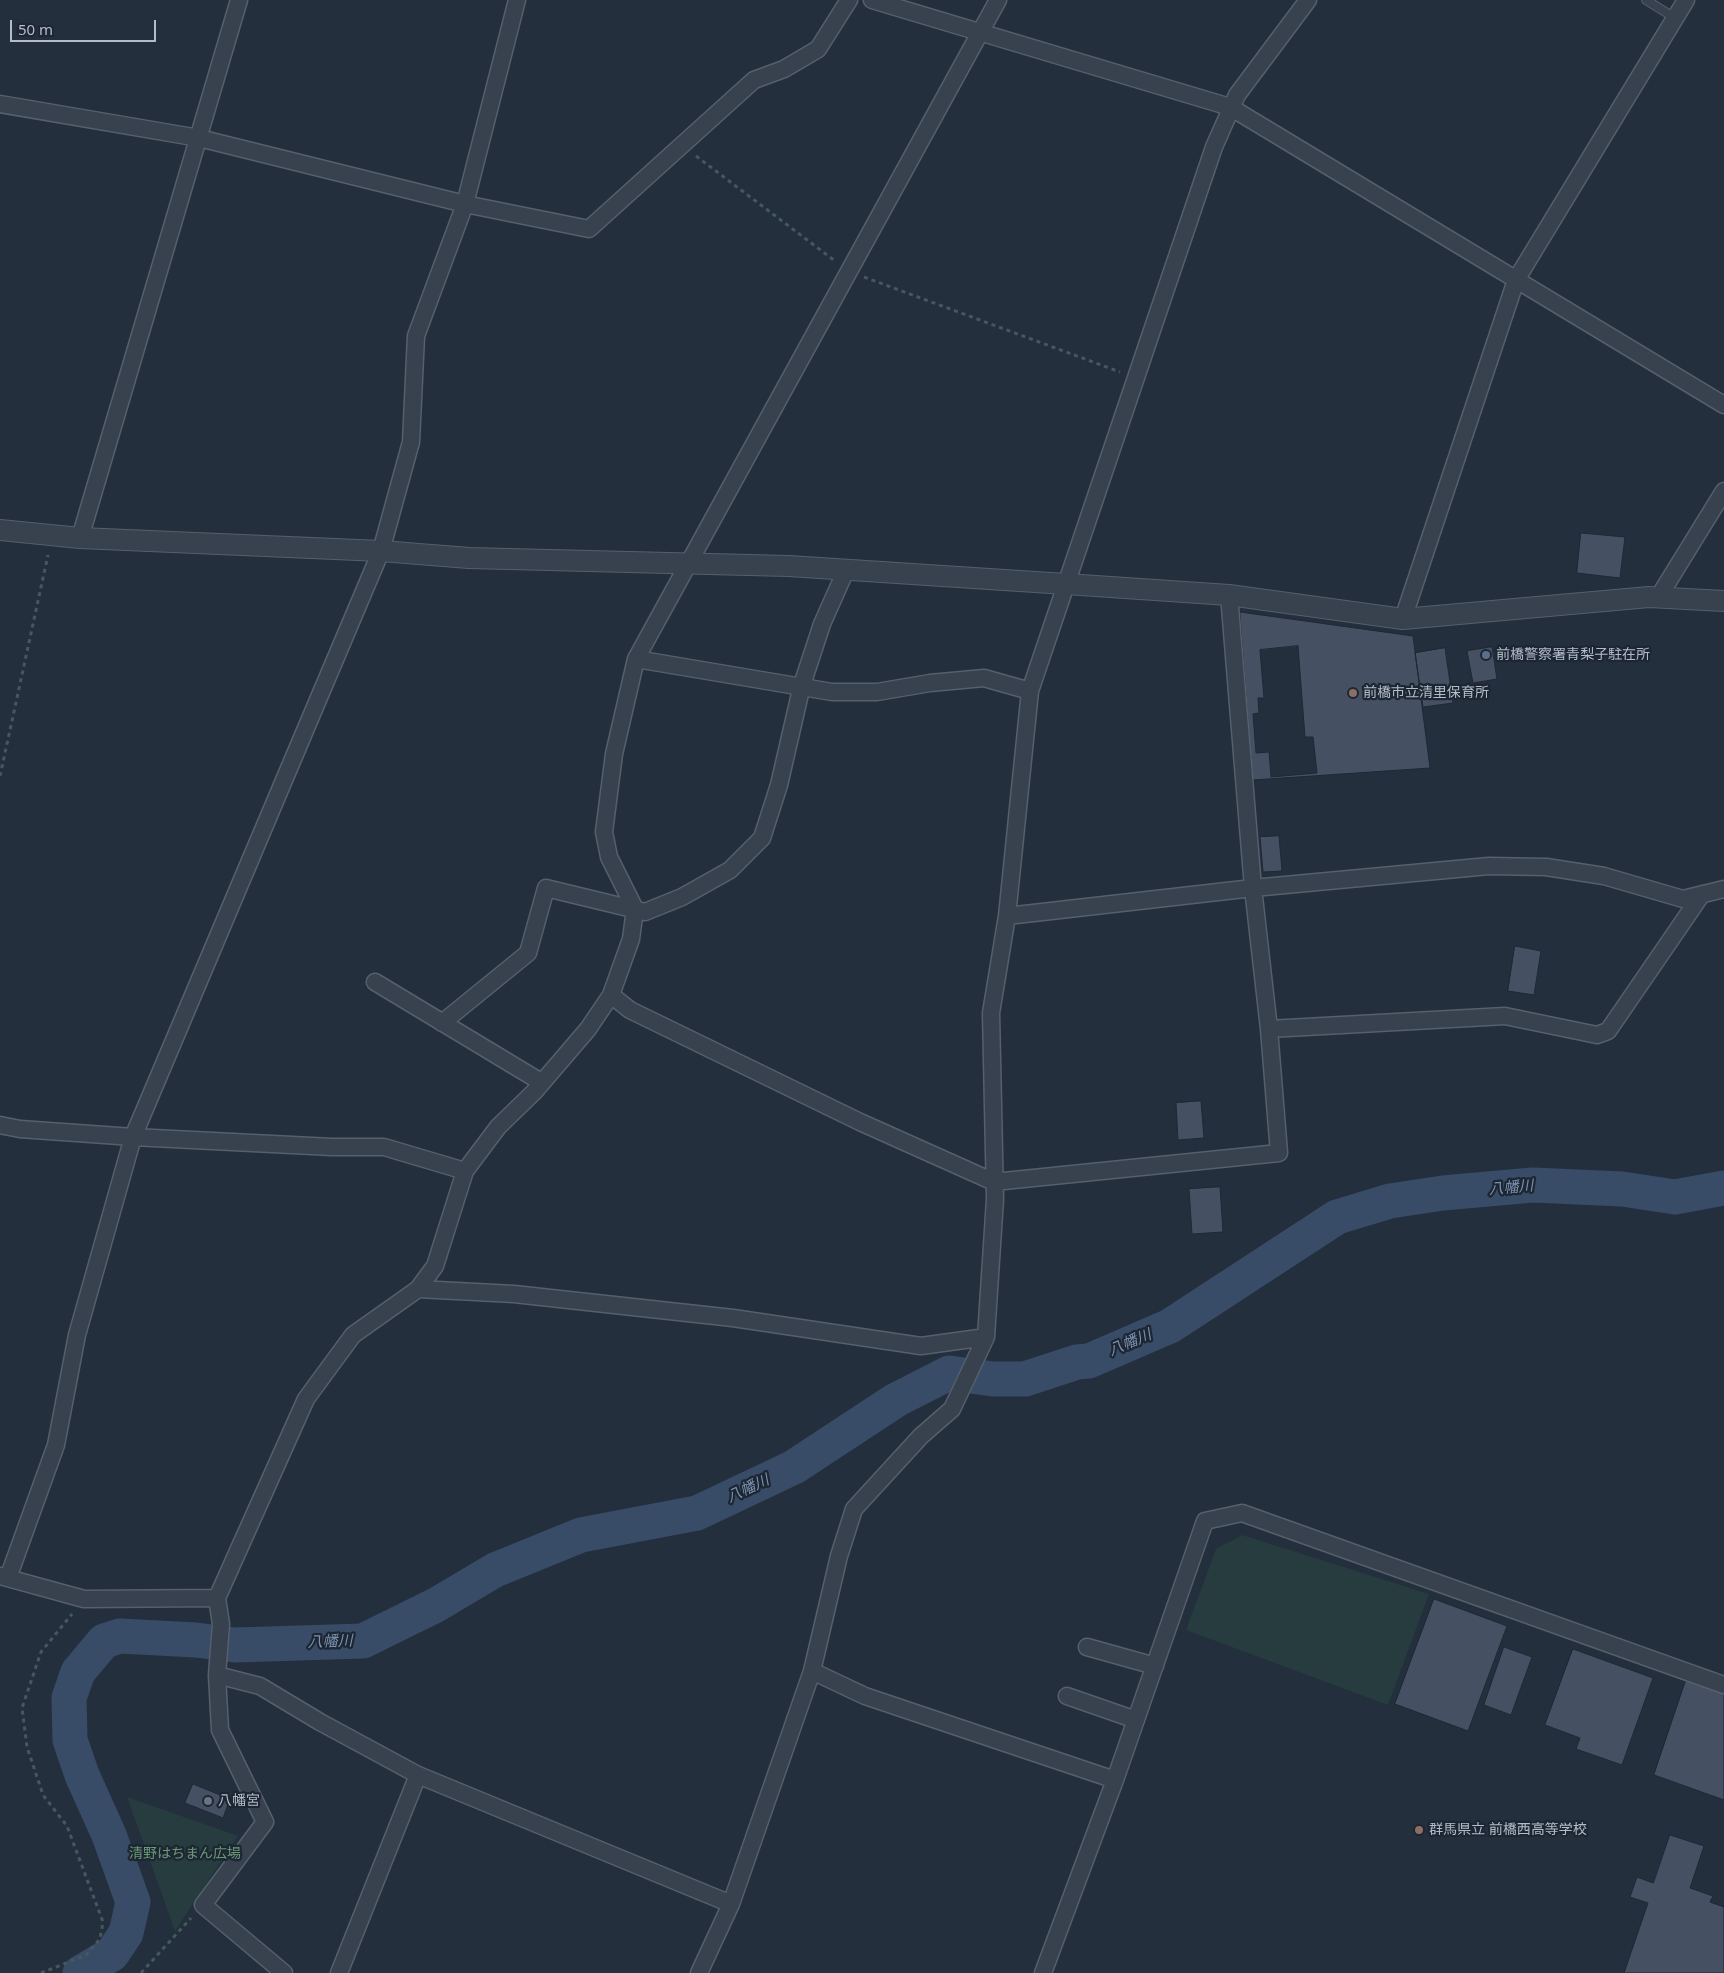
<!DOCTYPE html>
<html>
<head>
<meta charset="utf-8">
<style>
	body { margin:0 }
	#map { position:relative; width:1724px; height:1973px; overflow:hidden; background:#242f3e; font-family:"Noto Sans",sans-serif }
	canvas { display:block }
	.scale { position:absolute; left:10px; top:20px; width:146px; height:22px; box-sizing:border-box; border:2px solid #b4bcc9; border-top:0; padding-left:6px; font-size:15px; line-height:18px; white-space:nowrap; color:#b4bcc9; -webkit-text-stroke:4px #1d2633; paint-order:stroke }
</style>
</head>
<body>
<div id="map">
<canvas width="1724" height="1973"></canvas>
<div class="scale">50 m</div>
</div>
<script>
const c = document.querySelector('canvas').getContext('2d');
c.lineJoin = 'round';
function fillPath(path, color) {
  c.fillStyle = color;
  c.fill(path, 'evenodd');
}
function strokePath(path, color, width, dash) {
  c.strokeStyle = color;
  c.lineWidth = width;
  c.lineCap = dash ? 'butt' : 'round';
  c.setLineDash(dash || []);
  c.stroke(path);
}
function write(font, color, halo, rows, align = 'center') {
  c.font = font + ' "Noto Sans","Noto Sans JP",sans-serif';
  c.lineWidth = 4.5;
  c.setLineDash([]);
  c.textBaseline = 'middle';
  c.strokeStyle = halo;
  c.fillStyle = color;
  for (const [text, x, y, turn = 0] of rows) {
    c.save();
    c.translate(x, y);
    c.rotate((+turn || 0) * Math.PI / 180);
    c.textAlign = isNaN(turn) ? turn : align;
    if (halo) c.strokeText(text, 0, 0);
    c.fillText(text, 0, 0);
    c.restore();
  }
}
const green = new Path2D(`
	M1242 1535 1429 1594 1388 1705 1186 1630 1216 1549Z
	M127 1797 238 1836 175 1931Z`);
const river = new Path2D(`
	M80 1973 112 1954 126 1933 133 1902 109 1835 82 1775 70 1740 69 1698 78 1672 104 1641 120 1636 196 1640 235 1645 363 1641 436 1605 495 1570 581 1535 697 1513 794 1467 896 1400 949 1373 993 1379H1025L1077 1362 1089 1361 1170 1326 1337 1217 1390 1201 1443 1193 1533 1185 1622 1189 1675 1197 1724 1188`);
const building = new Path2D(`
	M1581 533 1625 537 1620 578 1577 573Z
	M1240 612 1413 636 1430 768 1253 780Z
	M1298 646 1305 737H1313L1317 773 1271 777 1269 752 1256 753 1253 714 1259 713 1258 698H1264L1260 650Z
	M1492 647 1497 679 1473 683 1467 651Z
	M1445 648 1453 703 1423 707 1415 653Z
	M1279 836 1282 871 1263 872 1260 837Z
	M1515 946 1541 951 1534 995 1508 991Z
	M1201 1101 1204 1138 1178 1140 1176 1103Z
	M1220 1187 1223 1232 1192 1234 1189 1189Z
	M1434 1599 1507 1626 1468 1731 1395 1704Z
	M1504 1647 1532 1657 1511 1715 1484 1705Z
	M1573 1649 1653 1678 1622 1765 1576 1749 1580 1738 1545 1725Z
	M1687 1677 1724 1690V1800L1654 1775Z
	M193 1784 230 1799 223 1818 185 1803Z
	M1670 1835 1704 1846 1690 1888 1713 1896 1710 1902 1724 1907V1973H1624L1648 1903 1630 1897 1637 1877 1653 1883Z`);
const path = new Path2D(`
	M696 156 835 261
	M864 277 1120 372
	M0 776 48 555
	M41 1973 86 1955 100 1939 103 1922 67 1826 43 1795 27 1747 22 1708 41 1652 72 1614
	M141 1973 191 1918`);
const service = new Path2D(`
	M1646 0 1675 18`);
const minor = new Path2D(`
	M872 0 1230 107 1724 405
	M0 104 199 138 465 204 589 229 754 80 784 69 818 49 849 0
	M80 538 239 0
	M1658 598 1724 491
	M1403 619 1516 280 1686 0
	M636 659 832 692H877L930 683 984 678 1030 691
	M1007 916 1253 888 1489 866 1546 867 1604 876 1683 899 1724 889
	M375 982 541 1082
	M611 995 630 1010 860 1122 994 1182 1279 1153 1269 1029 1253 888 1229 595
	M442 1023 528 953 546 888 645 912 682 897 730 870 762 838 779 785 802 685 822 624 846 570
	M1269 1029 1505 1016 1597 1035 1608 1031 1702 894
	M0 1125 20 1129 133 1137 332 1147H384L465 1171
	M418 1289 514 1294 733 1318 921 1346 986 1337
	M0 1576 84 1599 217 1598
	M8 1578 56 1445 77 1335 133 1137 381 551 411 442 416 336 465 204 517 0
	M1087 1647 1155 1666
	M812 1671 865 1696 1115 1780
	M217 1675 220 1730 265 1822 203 1905 284 1973
	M1067 1696 1136 1720
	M731 1904 418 1775 320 1722 260 1686 217 1675 221 1624 217 1598 306 1399 353 1335 418 1289 435 1266 465 1171 498 1127 534 1092 588 1029 611 995 631 939 635 909 609 857 604 832 614 754 636 659 998 0
	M339 1973 418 1775
	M699 1973 731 1904 812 1671 839 1556 854 1509 921 1436 952 1409 986 1337 995 1199 991 1013 1007 916 1030 691 1214 147 1237 95 1308 0
	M1043 1973 1115 1780 1205 1521 1242 1513 1724 1685`);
const tertiary = new Path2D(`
	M0 530 80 538 381 551 469 558 789 566 1066 584 1229 595 1403 619 1649 597 1724 601`);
const markers = [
	[1486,655,5,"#5c6f8a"],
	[1353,693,5,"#8d6e63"],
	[208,1801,5,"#6b7280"],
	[1419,1830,5,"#8d6e63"]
];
const poiNames = [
	["前橋警察署青梨子駐在所",1496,655],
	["前橋市立清里保育所",1363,693],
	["八幡宮",218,1801],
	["群馬県立 前橋西高等学校",1429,1830]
];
const parkNames = [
	["清野はちまん広場",185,1854]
];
const waterNames = [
	["八幡川",1511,1188,-5],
	["八幡川",1130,1343,-23],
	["八幡川",748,1489,-25],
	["八幡川",330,1642,-2]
];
fillPath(green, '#263c3f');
strokePath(river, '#394c67', 35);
fillPath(building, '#455162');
strokePath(building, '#1f2835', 1);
strokePath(service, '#565f6c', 10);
strokePath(minor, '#565f6c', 19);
strokePath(tertiary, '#565f6c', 22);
strokePath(path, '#44595c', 3, [4, 4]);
strokePath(service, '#38414e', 8);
strokePath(minor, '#38414e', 16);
strokePath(tertiary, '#38414e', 20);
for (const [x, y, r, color] of markers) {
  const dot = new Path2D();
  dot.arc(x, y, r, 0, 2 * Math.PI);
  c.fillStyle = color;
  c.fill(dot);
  strokePath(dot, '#1d2633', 2);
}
write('14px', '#b4bcc9', '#1d2633', poiNames, 'left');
write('14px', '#6b9a76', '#1d2633', parkNames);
write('italic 15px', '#7c92b1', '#1d2633', waterNames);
</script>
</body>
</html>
